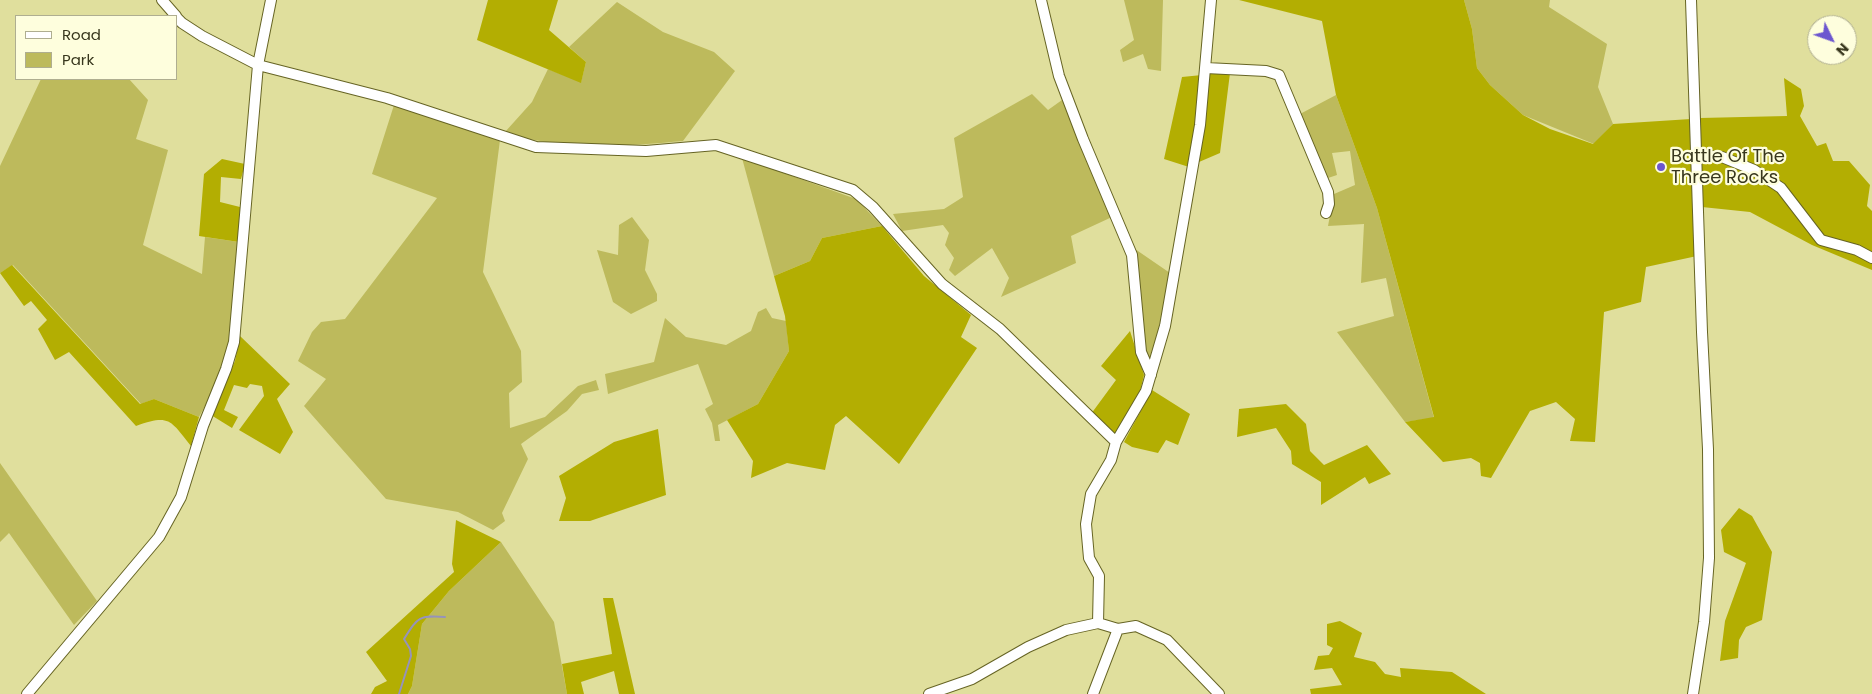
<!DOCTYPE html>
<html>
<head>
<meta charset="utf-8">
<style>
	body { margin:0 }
	#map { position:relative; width:1872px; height:694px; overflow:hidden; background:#e0df9d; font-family:Poppins,sans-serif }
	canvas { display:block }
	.legend { position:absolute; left:15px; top:15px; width:162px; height:65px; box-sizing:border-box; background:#fefedd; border:1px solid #afae90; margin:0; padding:6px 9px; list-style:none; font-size:15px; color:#38371d }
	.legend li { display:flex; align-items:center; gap:10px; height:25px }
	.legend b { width:25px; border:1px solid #afae90 }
	.north { position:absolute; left:1807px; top:15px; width:50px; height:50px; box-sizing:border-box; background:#fefedd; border:1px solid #afae90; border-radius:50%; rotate:132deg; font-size:14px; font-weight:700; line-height:20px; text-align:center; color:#38371d }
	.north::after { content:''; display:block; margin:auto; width:18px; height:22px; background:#6c56cf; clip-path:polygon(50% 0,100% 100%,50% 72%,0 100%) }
</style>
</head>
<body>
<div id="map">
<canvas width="1872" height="694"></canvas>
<ul class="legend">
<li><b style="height:6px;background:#fff"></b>Road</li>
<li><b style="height:14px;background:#bdba5c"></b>Park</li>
</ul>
<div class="north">N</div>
</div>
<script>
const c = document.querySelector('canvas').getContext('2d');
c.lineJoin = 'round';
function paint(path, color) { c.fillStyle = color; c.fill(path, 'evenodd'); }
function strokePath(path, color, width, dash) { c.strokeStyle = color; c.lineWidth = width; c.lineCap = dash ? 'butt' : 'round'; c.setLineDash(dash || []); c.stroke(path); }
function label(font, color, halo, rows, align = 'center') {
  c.font = font + ' Poppins,sans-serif'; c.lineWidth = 4.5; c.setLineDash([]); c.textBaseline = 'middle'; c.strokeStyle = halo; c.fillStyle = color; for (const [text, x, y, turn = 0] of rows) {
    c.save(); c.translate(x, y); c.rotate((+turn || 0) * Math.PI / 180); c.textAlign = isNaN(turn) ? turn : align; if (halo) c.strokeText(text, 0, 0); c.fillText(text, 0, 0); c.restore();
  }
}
paint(new Path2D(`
	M1124 0H1163L1161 71 1148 69 1143 54 1123 62 1120 50 1134 40Z
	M1464 0H1550L1549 7 1607 44 1598 87 1613 124 1594 144 1523 115 1490 85 1477 68 1472 29Z
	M617 2 663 32 714 52 735 71 683 141C629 146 556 151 505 132L532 102 548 69 581 82 586 62 569 47Z
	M41 79H129L148 100 136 139 168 150 143 245 202 274 205 237 239 242C236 279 237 319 227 354 220 376 210 397 199 417L154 399 141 404 13 265 0 273V166Z
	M1032 94 1048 110 1062 100 1112 217 1071 236 1076 263 1001 297 1009 278 992 248 955 276 949 270 954 258 945 245 949 233 943 225 902 231 893 214 944 209 963 197 954 138Z
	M1336 95 1377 208 1434 418 1405 422 1337 332 1394 316 1386 278 1361 283 1364 224 1328 226 1334 194 1355 185 1350 151 1332 153 1337 175 1325 179 1300 114Z
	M394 105 500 140 483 272 521 351 522 382 509 393 510 428 545 417 578 386 596 380 599 390 582 394 567 411 521 444 528 459 502 513 505 521 493 530 458 512 386 499 304 406 326 379 298 361 312 332 321 322 345 319 437 198 372 174Z
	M742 158 856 199 882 226 822 238 810 261 774 276Z
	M632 217 649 240 645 270 657 294V301L631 314 613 302 597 250 618 255 619 225Z
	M1135 249 1170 273 1151 365 1144 349Z
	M766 308 772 318 786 321 789 351 758 404 718 425 720 441H715L712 423 705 409 713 404 698 364 608 394 605 374 654 362 665 318 686 337 726 345 751 331 758 312Z
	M0 463 97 601 74 625 9 533 0 542Z
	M501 542 554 622 567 694H408L412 686 422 624 449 591Z`), '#bdba5c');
paint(new Path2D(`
	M488 0H558L549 30 586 62 581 83 477 40Z
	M1239 0H1464L1472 29 1477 68 1490 85 1523 115 1550 129 1593 144 1613 124 1691 119 1697 256 1646 267 1641 302 1604 312 1595 442 1570 441 1575 419 1556 402 1530 411 1491 478 1481 476 1480 463 1471 458 1443 462 1405 422 1434 417 1377 208 1336 95 1322 21Z
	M1220 70 1230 73 1220 153 1199 162 1209 74Z
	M1202 75 1189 167 1164 159 1182 77Z
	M1784 78 1801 89 1804 106 1800 116 1817 146 1826 143 1833 161H1849L1870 185 1867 206 1872 211V270L1812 245 1750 212 1702 207 1700 118 1787 116Z
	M222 159 245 164 241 179 221 177 220 202 240 207 239 242 199 236 204 174Z
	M882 226 924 276 971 315 961 337 977 348 899 464 846 416 835 425 825 470 787 463 751 478 753 461 727 420 758 404 789 351 785 316 774 276 810 261 822 238Z
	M12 265 140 404 154 399 199 417 191 446C170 420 170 414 136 426L69 352 55 360 38 329 47 320 31 301 24 306 0 273Z
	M1130 331 1144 375 1139 396 1116 435 1091 414 1116 380 1101 366Z
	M240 336 290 384 277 399 293 432 280 454 239 430 264 396 262 386 250 384 247 388 234 385 224 410 238 417 232 428 211 415 235 361Z
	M1152 390 1190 414 1178 445 1166 440 1158 453 1132 447 1124 442Z
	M1286 404 1306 424 1310 451 1324 465 1367 445 1391 474 1369 484 1365 477 1321 505V482L1292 464 1291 451 1276 428 1237 437 1239 409Z
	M658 429 666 495 590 521H559L566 498 559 476 614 442Z
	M1739 508 1752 516 1772 552 1762 620 1746 627 1739 640 1738 658 1720 661 1725 621 1746 563 1724 552 1721 530Z
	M456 520 501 542 449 591 422 624 412 686 408 694H371L375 687 387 681 366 652 454 572 452 564Z
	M603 598H613L635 694H619L614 671 581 682 584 694H567L562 664 612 654Z
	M1340 621 1362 633 1354 657 1375 662 1385 674 1401 677 1400 668 1452 672 1486 694H1311L1310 689 1342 685 1332 668 1314 670 1318 656 1329 655 1333 648 1327 645V624Z`), '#b3ae02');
strokePath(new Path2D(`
	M399 694 411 656 410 649 404 639C418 617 419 615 445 617`), '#9693ba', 2);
const minor = new Path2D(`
	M162 0 176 16
	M1041 0 1059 76 1083 139 1132 255 1141 352 1151 375
	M1691 0 1702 332 1708 449 1709 558 1704 622 1693 694
	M176 17 182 23 202 36 258 65 387 98 536 147 646 151 716 145 853 190 873 207 942 284 1000 329 1116 442
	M1206 68 1266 71 1279 75 1328 192 1329 204 1326 213
	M1697 155 1722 157 1754 170 1781 188 1821 240 1857 250 1872 258
	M1098 623 1099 576 1089 558 1086 524 1091 494 1111 460 1116 442 1146 391 1165 326 1200 125 1211 0
	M27 694 159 537 181 497 203 426 226 369 234 342 258 65 271 0
	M929 694 972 679 1028 647 1066 630 1098 623 1118 629 1136 626 1167 640 1219 694
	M1093 694 1118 629`);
strokePath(minor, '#666424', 12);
strokePath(minor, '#fff', 10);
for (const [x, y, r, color] of [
	[1661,167,5,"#6c56cf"]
]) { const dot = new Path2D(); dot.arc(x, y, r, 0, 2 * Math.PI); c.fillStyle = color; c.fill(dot); strokePath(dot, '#fefedd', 2); }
label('18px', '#38371d', '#fefedd', [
	["Battle Of The",1671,157],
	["Three Rocks",1671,178]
], 'left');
</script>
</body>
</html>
